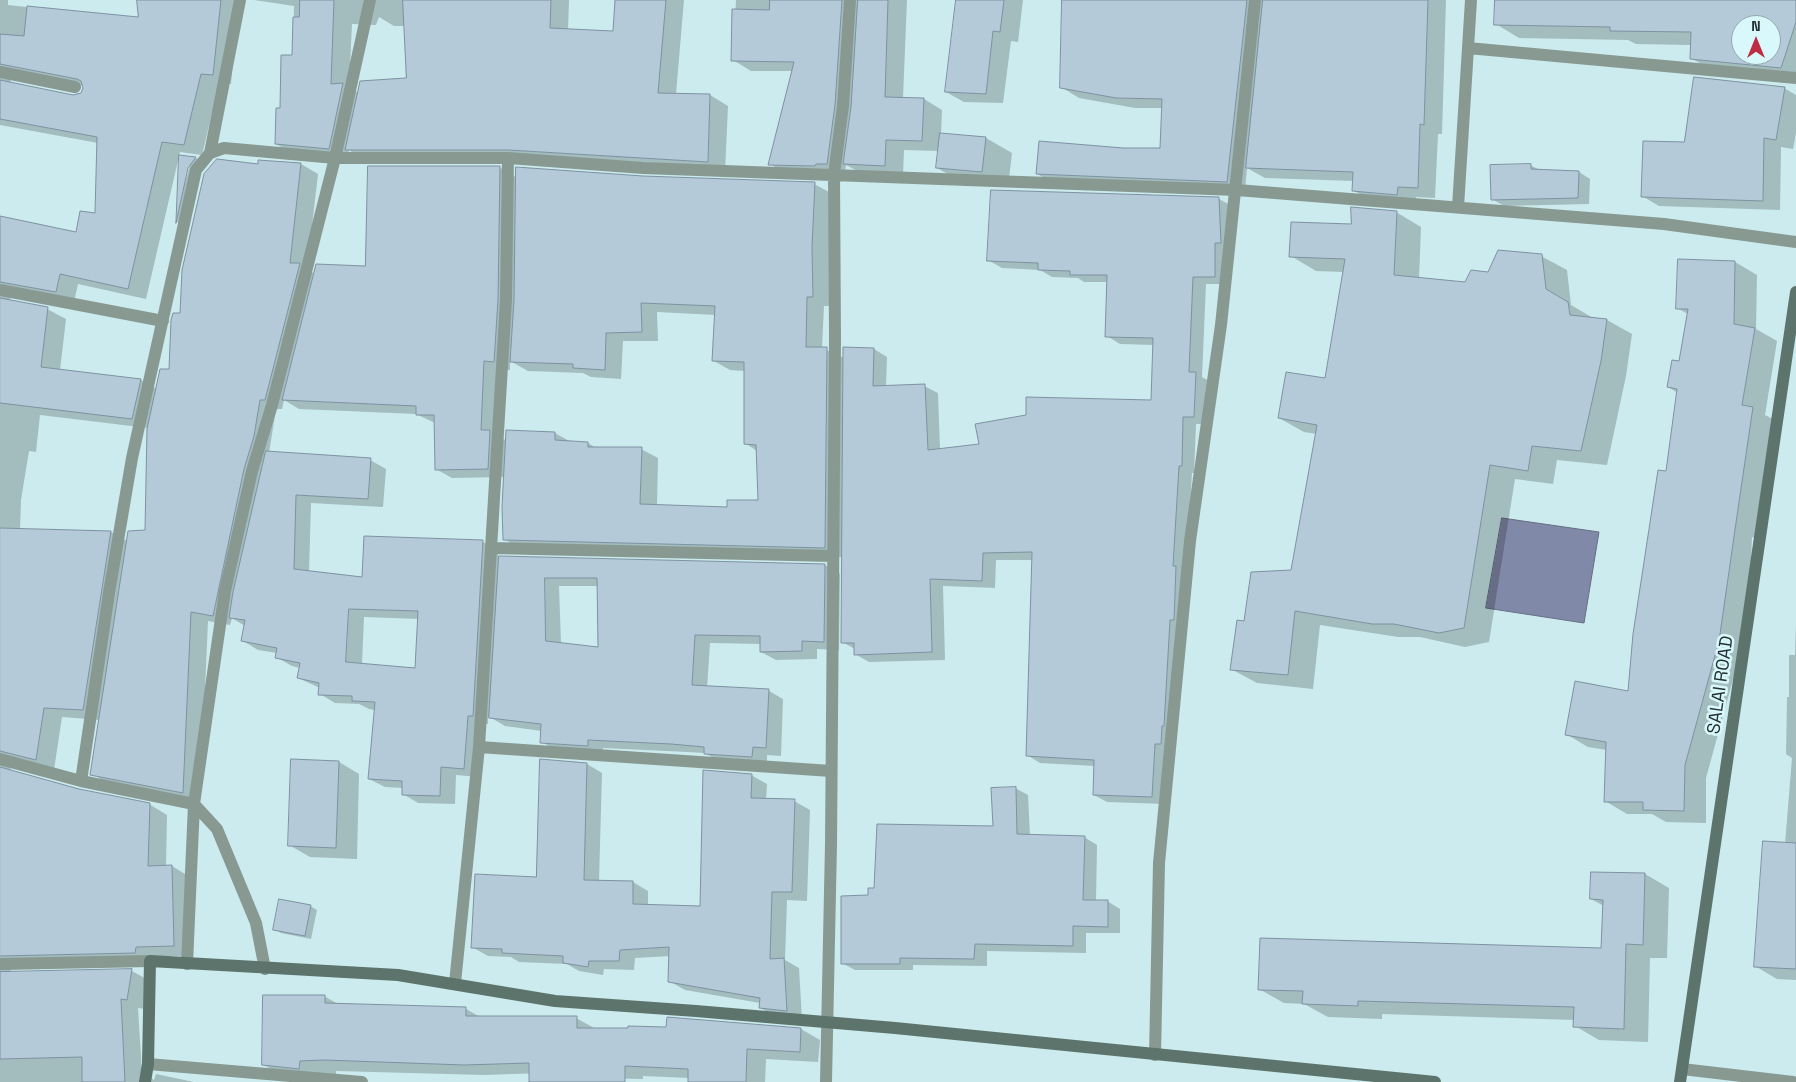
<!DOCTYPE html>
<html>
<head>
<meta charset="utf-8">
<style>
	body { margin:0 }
	#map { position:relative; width:1796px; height:1082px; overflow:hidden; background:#ccebee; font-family:"Space Grotesk",sans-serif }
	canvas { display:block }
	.north { position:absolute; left:1731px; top:15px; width:50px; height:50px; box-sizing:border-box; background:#d9f8fb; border:1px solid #91a8aa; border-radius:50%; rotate:0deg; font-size:14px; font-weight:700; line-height:20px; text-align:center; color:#243031 }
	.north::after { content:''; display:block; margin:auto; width:18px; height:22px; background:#bd2c42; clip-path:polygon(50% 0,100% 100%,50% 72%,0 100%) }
</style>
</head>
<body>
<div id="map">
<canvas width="1796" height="1082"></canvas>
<div class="north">N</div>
</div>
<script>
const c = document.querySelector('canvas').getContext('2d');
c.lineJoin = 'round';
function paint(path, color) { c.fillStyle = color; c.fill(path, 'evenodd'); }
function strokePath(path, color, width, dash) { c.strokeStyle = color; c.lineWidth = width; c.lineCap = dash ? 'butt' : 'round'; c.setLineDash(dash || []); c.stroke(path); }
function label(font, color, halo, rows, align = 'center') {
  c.font = font + ' "Space Grotesk",sans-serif'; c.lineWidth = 5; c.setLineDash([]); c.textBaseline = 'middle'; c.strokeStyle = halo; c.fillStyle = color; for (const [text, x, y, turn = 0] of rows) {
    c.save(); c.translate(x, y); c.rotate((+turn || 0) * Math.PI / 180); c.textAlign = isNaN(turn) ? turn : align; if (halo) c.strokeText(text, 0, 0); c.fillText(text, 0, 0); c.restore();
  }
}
const water = new Path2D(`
	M1502 518 1599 532 1584 623 1486 608Z`);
paint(water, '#8189a8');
strokePath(water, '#656e84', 1);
paint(new Path2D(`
	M0 0H8V5L139 19 138 0H237V22L231 84 219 83 202 155 180 152 146 299 78 284 74 302 12 294 10 300 47 309 66 319 60 370 141 380 157 389 170 371 181 314 259 165 301 164 318 174 307 269 315 274 366 268 499 167 517 178 643 177 814 184 831 193 830 306H824L822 348 844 358 874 349 887 357 886 387 924 386 938 393 940 449 981 445 1152 402 1154 345 1120 344 1107 336 1108 282H1084L1078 278 1052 277 1040 270 1002 268 988 260 1219 199 1232 206 1228 284H1206L1202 377 1209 381 1207 424H1196L1194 473H1192L1186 573 1165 804 1107 802 1094 795 1095 766 1040 763 1027 755 1033 560H996L995 588 943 586 945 660 869 662 855 654V649L842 642 843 557 521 549 504 539 505 477 452 478 436 469 435 423 416 414 299 409 284 400 282 409H276L269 453 370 460 386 469 383 507 311 503 309 572 364 579 365 537 483 542 498 551V558L825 565 840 574 839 650 817 649V659L776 660 761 652V644L710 643 707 688 769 691 783 699 781 756 767 755V765L720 762 705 753 687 752 603 748V754L557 751 542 742V731L505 726 488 716V724H483L479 777 456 775 455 804 418 803 403 794V788L385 787 369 779 375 710 369 709 359 704 335 703 320 694V688L298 678 300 668 292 666 276 657 277 653 258 650 243 641 245 626 232 618 230 625 208 621 200 802 109 784 92 774 100 720 62 717 54 770 12 764 10 772 79 790 149 804 167 815 166 867 172 866 190 877 192 956H154L11 970 10 973 132 971 150 981 145 1009 138 1008 142 1073 154 1080 156 1074 194 1082H0V217L77 233 96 215 98 143 0 125ZM21 74 84 86 82 94 73 96 10 84 12 76ZM657 312 716 315 714 361 730 370 745 371V443L757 451 759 502 728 508 657 506 658 458 641 449 596 448 588 443 571 442 555 433 507 432V441L497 435 500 370H510V361L528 371 583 373 591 377 621 379 623 341H658ZM40 415 148 428 147 532 127 541 111 532 20 530 21 500 29 451 36 452ZM559 586H598L600 649 561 644ZM364 617 419 619 417 669 362 664Z
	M254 0H569L568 30 614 32 616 0H684L676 94 710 95 728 106 725 172 527 160H364L349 150 347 159 294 154 276 144 281 109 293 56 294 6ZM379 17 394 26H405L407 79 359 93 349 88 352 24 376 25Z
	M736 0H907L903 98 924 99 942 110 941 134 986 138 1012 153 1008 187 964 183 937 168 939 151 904 150 903 175 863 174 846 165 845 174H788L770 164 793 71H751L733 60Z
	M957 0H1023L1018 42 1011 41 1003 103 964 102 946 92Z
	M1063 0H1446L1442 134H1438L1435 198 1416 197 1415 204 1371 201 1353 190 1354 181 1265 178 1247 168 1245 191 1056 184 1037 174 1123 149H1161L1163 108H1135L1079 98 1061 87Z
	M1496 0H1796V81L1715 72 1691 58V45L1636 44 1628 40 1519 38 1496 24ZM1741 25H1771V55H1741Z
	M1784 88 1796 95V133L1793 149 1781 147 1780 210 1659 206 1642 196 1685 143Z
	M181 156 196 158 202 161 183 225 177 222ZM188 162H191L185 183V177Z
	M1530 165 1540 170 1579 172 1590 179 1589 204 1504 206 1492 199Z
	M1396 212 1421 227 1419 279 1466 283 1541 256 1567 270 1571 305 1593 318 1607 320 1632 334 1626 376 1607 465 1557 460 1553 484 1515 479 1489 642 1465 647 1420 637H1398L1320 625 1313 689 1257 683 1231 669 1245 622 1292 571 1317 434 1304 432 1279 418 1326 380 1344 272 1316 271 1291 256 1352 226Z
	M1735 262 1757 275 1756 329 1777 341 1765 415 1775 420 1756 538 1752 537 1750 586 1740 654 1706 778V823L1666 822 1652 814H1627L1605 801 1607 750 1588 747 1566 734 1629 692 1667 472 1678 393 1668 387 1680 363 1688 314 1677 308Z
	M1796 623V980L1777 979 1755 966 1785 844 1792 758 1786 754 1787 697H1789V655H1795Z
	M541 761 587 764 602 773 599 881 633 882 648 891V906L702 907 751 775 767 784 766 800 794 801 810 810 807 901 787 900 785 960 799 968 802 1019 775 1016 760 1008V1003L685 990 669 981 670 956 635 958 634 970 604 969 603 975 579 971 567 964 519 962 511 957 488 956 472 947 538 878Z
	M339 762 359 774 357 859 310 857 289 845Z
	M1015 788 1028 795 1030 836 1084 837 1097 845 1096 901H1107L1120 909V933H1086V953L987 951V966L913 965V970H855L842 963 870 896 875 889 994 827Z
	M1592 873 1645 874 1669 888 1667 958H1650L1648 1042 1599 1040 1575 1026V1020L1382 1014V1019L1328 1017 1304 1004 1284 1003 1259 989 1603 950 1604 906 1591 899Z
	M310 906 317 910 311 939 281 933 275 929Z
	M324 996 338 1004 466 1009 482 1018H576L596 1029H801L820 1040 818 1062 766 1059 765 1082H689V1078L643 1076V1079L549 1077 543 1073 484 1075 336 1071V1080L283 1076 264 1065Z`), '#0003');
const building = new Path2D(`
	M137 0H221L213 75 201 74 184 145 162 142 128 289 60 274 56 292 0 282V216L76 232 80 211 95 213 97 137 0 119V80L73 95 81 93 83 88 81 81 77 79 0 64V34L24 36 27 6 138 17Z
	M300 0H334L331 84 343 83 329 149 275 144 276 108H280L281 55H292L293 17H299Z
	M403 0H551L550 28 613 31 615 0H666L658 93 710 94 708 162 508 150H345L360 81 406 78Z
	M770 0H842L835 105 827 164H816L815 166 768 165 794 62 731 61 732 9 769 10Z
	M858 0H888L885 97 924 98 922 141 886 140 885 166 843 164 851 107Z
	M956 0H1004L1000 32 993 31 986 94 945 92Z
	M1062 0H1247L1227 182 1036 174 1039 141 1123 148H1160L1162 99 1116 98 1060 88Z
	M1263 0H1428L1424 125 1420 124 1418 188 1398 187 1397 195 1352 191 1353 172 1246 168Z
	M1495 0H1796V22L1781 68 1690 59 1691 32 1610 31V27L1494 25ZM1741 25H1771V55H1741Z
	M1694 77 1785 87 1776 140 1764 138 1763 201 1641 197 1643 141 1684 142Z
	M940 133 986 137 982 172 936 168Z
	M179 155 196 157 188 168 176 223Z
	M217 159 258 164V160L301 163 290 263H300L265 400H260L254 436 244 469 213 616 191 612 183 793 90 775 128 531 145 530 147 429 160 369H169L171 320 173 313H180L182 270 204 174Z
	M1531 164V169L1579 171 1578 198 1491 200 1490 165Z
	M368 166H500L498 300 494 362 484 361 481 430H490L488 469 435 470 434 415H416V406L282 400 316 264 365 266Z
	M516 167 643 176 815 182 812 247 813 297H807L806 347H827L825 548 503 540 502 507 506 430 555 432V440L588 442V447H642L640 504 727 507V500H758L756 445 744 444V362L712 361 715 306 641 303 642 332 606 333 605 370 573 368V364L510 362 514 300Z
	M991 190 1219 197 1221 243H1215V277H1193L1189 372H1196L1194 417H1183L1182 466H1179L1173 566H1176L1174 620H1170L1164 726H1162L1161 744H1155L1152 797 1093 795 1094 760 1026 756 1032 552 983 553 982 581 930 579 932 652 854 655V643H841L843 347 874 348 873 386 925 384 928 450 979 444 975 424 1026 415V397L1151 400 1153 338 1105 337 1107 275H1070V271L1038 270V263L987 261Z
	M1351 207 1397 211 1394 275 1465 282 1471 270 1488 272 1498 250 1542 254 1546 289 1568 302 1570 315 1607 319 1601 361 1581 451 1532 446 1528 471 1490 465 1464 628 1439 633 1394 624H1372L1295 611 1288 675 1230 670 1237 620 1244 621 1251 572 1291 570 1317 425 1278 418 1286 372 1325 378 1345 259 1289 257 1291 222 1351 224Z
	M1678 259 1735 261 1734 324 1755 328 1742 405 1753 407 1739 502 1719 641 1685 765 1684 811 1643 810V802H1604L1606 742 1565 735 1575 681 1628 691 1633 634 1658 470 1666 471 1677 389 1667 387 1672 360 1679 361 1688 309H1676Z
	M0 298 48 307 41 367 141 379 132 419 0 403Z
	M266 451 371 458 368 499 296 495 294 569 362 577 364 536 483 540 473 716H468L464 769 441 767 440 796 402 795V781L368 779 375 702 352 701V696L318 695 319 683 297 678 300 663 275 658 277 648 241 641 245 620 229 618 233 592ZM349 609 418 611 415 668 346 662Z
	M0 528 111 531 83 710 44 708 36 760 0 751Z
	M499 556 825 564 824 642 802 641V651L760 652V636L695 635 692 685 769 689 766 748 753 747 752 757 704 754V747L671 744 588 740V746L540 743 541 724 489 718ZM545 578H597L598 647 546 641Z
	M291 759 339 761 336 848 288 846Z
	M540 759 587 763 584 880 633 881V904L700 906 703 770 752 774 751 798 795 799 792 892H772L770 959 784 958 787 1011 759 1008 760 998 668 982 669 947 620 950 619 961H589L588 967 563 963V956L502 953V949L471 948 475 874 536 877Z
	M0 767 79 789 150 803 148 866 172 865 174 946 136 947 135 953 0 956Z
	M1016 787 1017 834 1085 836 1083 900H1108V927L1073 926V946L975 944 974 959 900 958V964H841V896L868 895V888H874L877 824 993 826 991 788Z
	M1763 841 1796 843V969L1754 967Z
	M1591 872 1645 873 1643 945 1626 944 1624 1029 1573 1027 1574 1007 1358 1001V1006L1302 1004 1303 991 1258 990 1260 938 1601 948 1603 900 1590 899Z
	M279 899 311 905 305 936 273 930Z
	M132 969 127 1000 121 999 125 1082H82V1057L0 1059V972Z
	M263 995H325V1003L466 1007V1016H577V1028H628V1026L666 1027 667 1017 801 1028 800 1052 747 1049 746 1082H688V1069L625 1066V1082H529V1063L464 1065 324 1060 300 1061 299 1069 262 1065Z`);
paint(building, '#b4cad9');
strokePath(building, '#7d92a0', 1);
strokePath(new Path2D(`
	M1468 48 1796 78
	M0 72 75 87
	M210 153 240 0
	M1458 207 1471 0
	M0 290 163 321
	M492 548 833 556
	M479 747 831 771
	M0 759 81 781 194 804 225 591 252 471 272 405 335 158 370 0
	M81 781 109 593 132 458 196 170 210 153 224 148 335 158H508L643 168 1237 190 1664 224 1796 242
	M194 804 217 829 256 923 265 969
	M0 964 150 961
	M187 964 194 804
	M455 983 479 747 506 300 508 158
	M1155 1055 1159 863 1190 541 1221 325 1255 0
	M148 1064 362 1082
	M1682 1069 1793 1082
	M826 1082 831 844 835 339 834 174 843 106 850 0`), '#889992', 12);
strokePath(new Path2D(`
	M145 1082 148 1064 150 961 398 975 555 1001 696 1011 895 1028 1435 1082
	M1680 1082 1796 292`), '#5c746b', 12);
label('18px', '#243031', '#d9f8fb', [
	["SALAI ROAD",1721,685,-82]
]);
</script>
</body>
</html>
